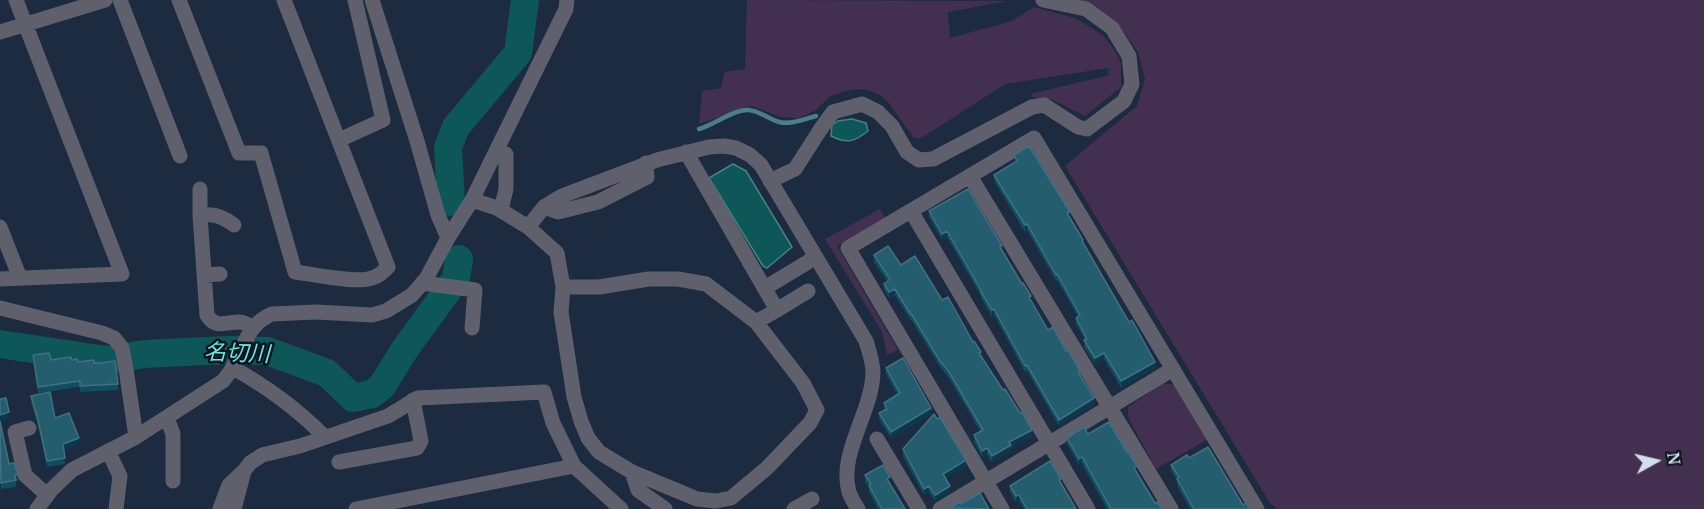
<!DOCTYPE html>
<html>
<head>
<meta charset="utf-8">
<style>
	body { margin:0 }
	#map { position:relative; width:1704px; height:509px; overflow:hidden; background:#1c2b3f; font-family:"Noto Serif",serif }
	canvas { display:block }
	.north { position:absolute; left:1626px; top:431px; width:60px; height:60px; -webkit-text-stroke:4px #0d141c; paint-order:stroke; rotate:82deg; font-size:16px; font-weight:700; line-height:24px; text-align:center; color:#d4dfeb }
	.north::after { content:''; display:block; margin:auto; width:21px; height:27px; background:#d4dfeb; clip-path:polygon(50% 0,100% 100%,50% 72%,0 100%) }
</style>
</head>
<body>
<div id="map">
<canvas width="1704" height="509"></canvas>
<div class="north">N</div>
</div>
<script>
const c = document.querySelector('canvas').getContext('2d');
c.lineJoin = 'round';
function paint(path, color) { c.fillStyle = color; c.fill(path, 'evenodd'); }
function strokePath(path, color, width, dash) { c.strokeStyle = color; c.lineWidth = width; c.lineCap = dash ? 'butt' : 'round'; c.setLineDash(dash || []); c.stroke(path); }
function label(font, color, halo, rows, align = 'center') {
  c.font = font + ' "Noto Serif","Noto Sans JP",serif'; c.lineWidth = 5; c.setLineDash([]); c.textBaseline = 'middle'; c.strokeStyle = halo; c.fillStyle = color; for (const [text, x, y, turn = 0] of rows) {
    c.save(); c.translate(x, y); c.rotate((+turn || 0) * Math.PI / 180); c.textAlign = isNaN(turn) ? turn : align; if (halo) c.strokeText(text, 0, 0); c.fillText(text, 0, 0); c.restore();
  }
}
paint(new Path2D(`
	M747 0 1007 1 948 12 950 38 1012 21 1034 7 1075 18 1103 35 1115 51 1121 63V87L1085 116 1053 100 1032 97 1031 94 1109 75 1108 68 1005 84 920 139 913 137 889 103 880 95 865 89 848 90 829 97 816 110 799 118 781 117 752 106 699 124 702 91 721 88 724 72 745 69Z
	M1081 0H1704V509H1277L1270 503 1065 166 1137 106 1145 79 1138 52 1119 25 1095 6Z
	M880 209 885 218 837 246 898 350 887 355 882 332 825 239Z
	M1162 384H1176L1210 438 1156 469 1128 417V407Z`), '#433050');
const water = new Path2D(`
	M852 119 866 123 868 131C854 142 847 144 831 136L832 125 838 121Z
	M733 164 746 171 792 247 767 268 763 266 709 178Z`);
paint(water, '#0e5759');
strokePath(water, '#498085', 1.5);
strokePath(new Path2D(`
	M699 129C714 125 732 110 748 110 759 110 768 119 779 122 790 125 805 119 816 116`), '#498085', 4.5);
strokePath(new Path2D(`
	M451 202 448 147 456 127 518 53 525 0
	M0 344 106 360 144 354 228 350 267 351 327 373 353 398 372 394 382 386 405 349 456 279 459 259`), '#0e5759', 28);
strokePath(new Path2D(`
	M120 0 180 156
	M179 0 239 153H261L295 272C313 274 357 284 372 278 379 276 383 272 388 267L284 0
	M372 0 417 141 438 215 448 238
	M0 32 105 0
	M339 140 383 120 355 0
	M686 152 777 310 756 322
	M970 176 1171 509
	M770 181 795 169 820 130 833 112 862 104 878 112 892 126 907 152 919 160 933 159 1032 107 1044 105 1078 127 1087 129 1124 101 1132 84 1129 56 1112 28 1086 9 1043 0
	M472 200 497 208 528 227
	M544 207 558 212 598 202 647 177 646 163
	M501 210 506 189V154
	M911 211 1088 509
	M200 216V189
	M234 225C224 217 213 212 200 216L207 315C215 329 226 322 239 322 244 322 249 325 253 328
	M0 227 20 278
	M204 275 220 274
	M0 279 122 274 16 0
	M422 283 475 290 472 328
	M563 287H599L649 279H678L706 284 756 322 803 383 817 410 810 423 767 468 731 498 716 501 697 499 632 472 599 452 588 438 581 421 574 397 561 312 563 287 557 253 528 227 544 207 562 196 657 160 709 147 724 146 736 148 750 155 761 165 866 341C869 351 873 362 873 373 872 412 838 454 849 492 851 498 855 504 858 509
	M765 288 816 257
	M0 308 102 333 114 338 122 348 126 369 136 437
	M777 310 808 291
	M233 368C266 386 298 410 325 437
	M167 418 173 434V481
	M29 428 15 432 25 475 47 495
	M877 439 919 509
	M108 451 120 476 116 509
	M339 462 417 448 421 441 413 400
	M632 472 638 490 665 509
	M37 509 52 489 72 470 136 437 223 381C227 376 231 371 234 365 244 345 249 323 272 314L316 312 372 315 386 311 412 295 426 279 448 238 472 200 566 9 567 0
	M220 509 229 485 244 471
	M234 509 244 471 250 463 262 455 300 446 388 416 418 398 544 392 553 423 574 466 621 509
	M356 509 574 466
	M794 509 812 499
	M940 509 1173 369
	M1002 509 848 248 1034 138 1257 509`), '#5f606c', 15);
paint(new Path2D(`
	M1014 155 1070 217 1083 244 1155 368 1121 388 1104 359 1095 364 1084 347 1085 340 1076 324V318L1078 317 1057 280 1056 281 1027 230 1025 232 994 181V175L1015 163Z
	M929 211 1002 250 1048 330 1080 375 1094 405 1059 426 1027 371 1025 372 994 315 992 317 981 298V296L947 237 942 240 929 217Z
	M874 255 901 265 942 300 981 356 1032 437 1011 448V451L992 462 987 454 982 457 974 442V435L980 431 949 378 940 367 912 321H911L895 295 889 298 884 290V284L888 282 874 262Z
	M33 355 51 360H72L78 362 94 363 118 384V390L80 392V387L38 393 33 361Z
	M886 368 931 414 891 438 879 419V413L884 410V403L897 394 886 374Z
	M31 396 55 418 79 443 63 450 65 464 47 467 38 426 31 402Z
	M0 421 9 464 18 481H16V487L1 489Z
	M1088 434 1137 472 1155 503 1162 509H1107L1082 464 1079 465 1067 444V438Z
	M903 449 966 467 945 478 950 492 935 501 929 492 924 495 903 456Z
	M1189 458 1243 505 1250 509H1190L1177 485V480L1171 471V465Z
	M865 475 890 484 905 509H878L869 492V487L865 482Z
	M1061 484 1076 509H1024L1019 501 1016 502 1010 492V486Z`), '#0f4d60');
paint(new Path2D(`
	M1027 224V230L1025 232V225Z
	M947 231V237L942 240V234Z
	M895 289V295L889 298V292Z
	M994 309V315L992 317V310Z
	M1104 353V359L1095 364V358Z
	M1155 362V368L1121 388V381Z
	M1094 398V405L1059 426V420Z
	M931 408V414L891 438V432Z
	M9 412V419L0 421V415Z
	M1032 430V437L1011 448V451L992 462V456L1009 442Z
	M79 438V443L63 450V444Z
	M987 448V454L982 457V451Z
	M1082 457V464L1079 465V459Z
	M966 460V467L943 480V474Z
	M929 486V492L924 495V489Z
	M950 486V492L935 501V495Z
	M1019 495V501L1016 502V496Z`), '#0b394c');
const building = new Path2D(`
	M1029 146 1070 212 1067 213 1083 240 1082 241 1129 322 1132 320 1155 362 1121 381 1104 353 1095 358 1084 340 1087 339 1076 318 1080 315 1057 274 1056 275 1027 224 1025 225 994 175 1017 161 1014 155Z
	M968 189 1002 246 1000 247 1022 284 1023 283 1031 296 1029 297 1048 330 1053 327 1066 351 1068 350 1080 371 1078 372 1094 398 1059 420 1027 365 1025 366 994 309 992 310 981 292H982L947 231 942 234 929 211Z
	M888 246 901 265 915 256 942 300 948 297 973 342 974 341 981 352 979 353 1003 390 1005 389 1020 413 1022 412 1032 430 1009 442 1011 445 992 456 987 448 982 451 974 435 983 430 949 372 940 361 912 315H911L895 289 889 292 884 284 890 279 874 255Z
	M49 353 51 360 71 357 72 360 77 359 78 362 94 360V363H99L115 361 118 384 80 386V381L38 387 33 355Z
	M903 358 931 408 891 432 879 413 887 409 884 403 900 393 886 368Z
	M50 392 55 418 69 413 79 438 63 444 65 458 47 461 38 420 31 396Z
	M6 398 9 412 0 415V399Z
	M934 414 937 419 940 417 966 460 943 474 950 486 935 495 929 486 924 489 903 449Z
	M0 421 9 464 14 463 18 475H15L16 480 1 483Z
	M1109 422 1127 452 1128 451 1137 466 1134 468 1155 503 1157 502 1162 509H1111L1082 457 1079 459 1067 438 1084 427 1088 434Z
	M1208 447 1243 505 1246 503 1250 509H1194L1177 479 1179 477 1171 465 1187 455 1189 458Z
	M1050 461 1061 479 1059 480 1076 509H1027L1019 495 1016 496 1010 486Z
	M883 465 890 477 887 479 905 509H882L869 486 871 484 865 475Z
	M980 493 989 509 950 508 960 502 961 504Z`);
paint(building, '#245d6e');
strokePath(building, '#407182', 1.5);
label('italic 22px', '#66e7e9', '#0d141c', [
	["名切川",237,354,2]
]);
</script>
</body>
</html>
